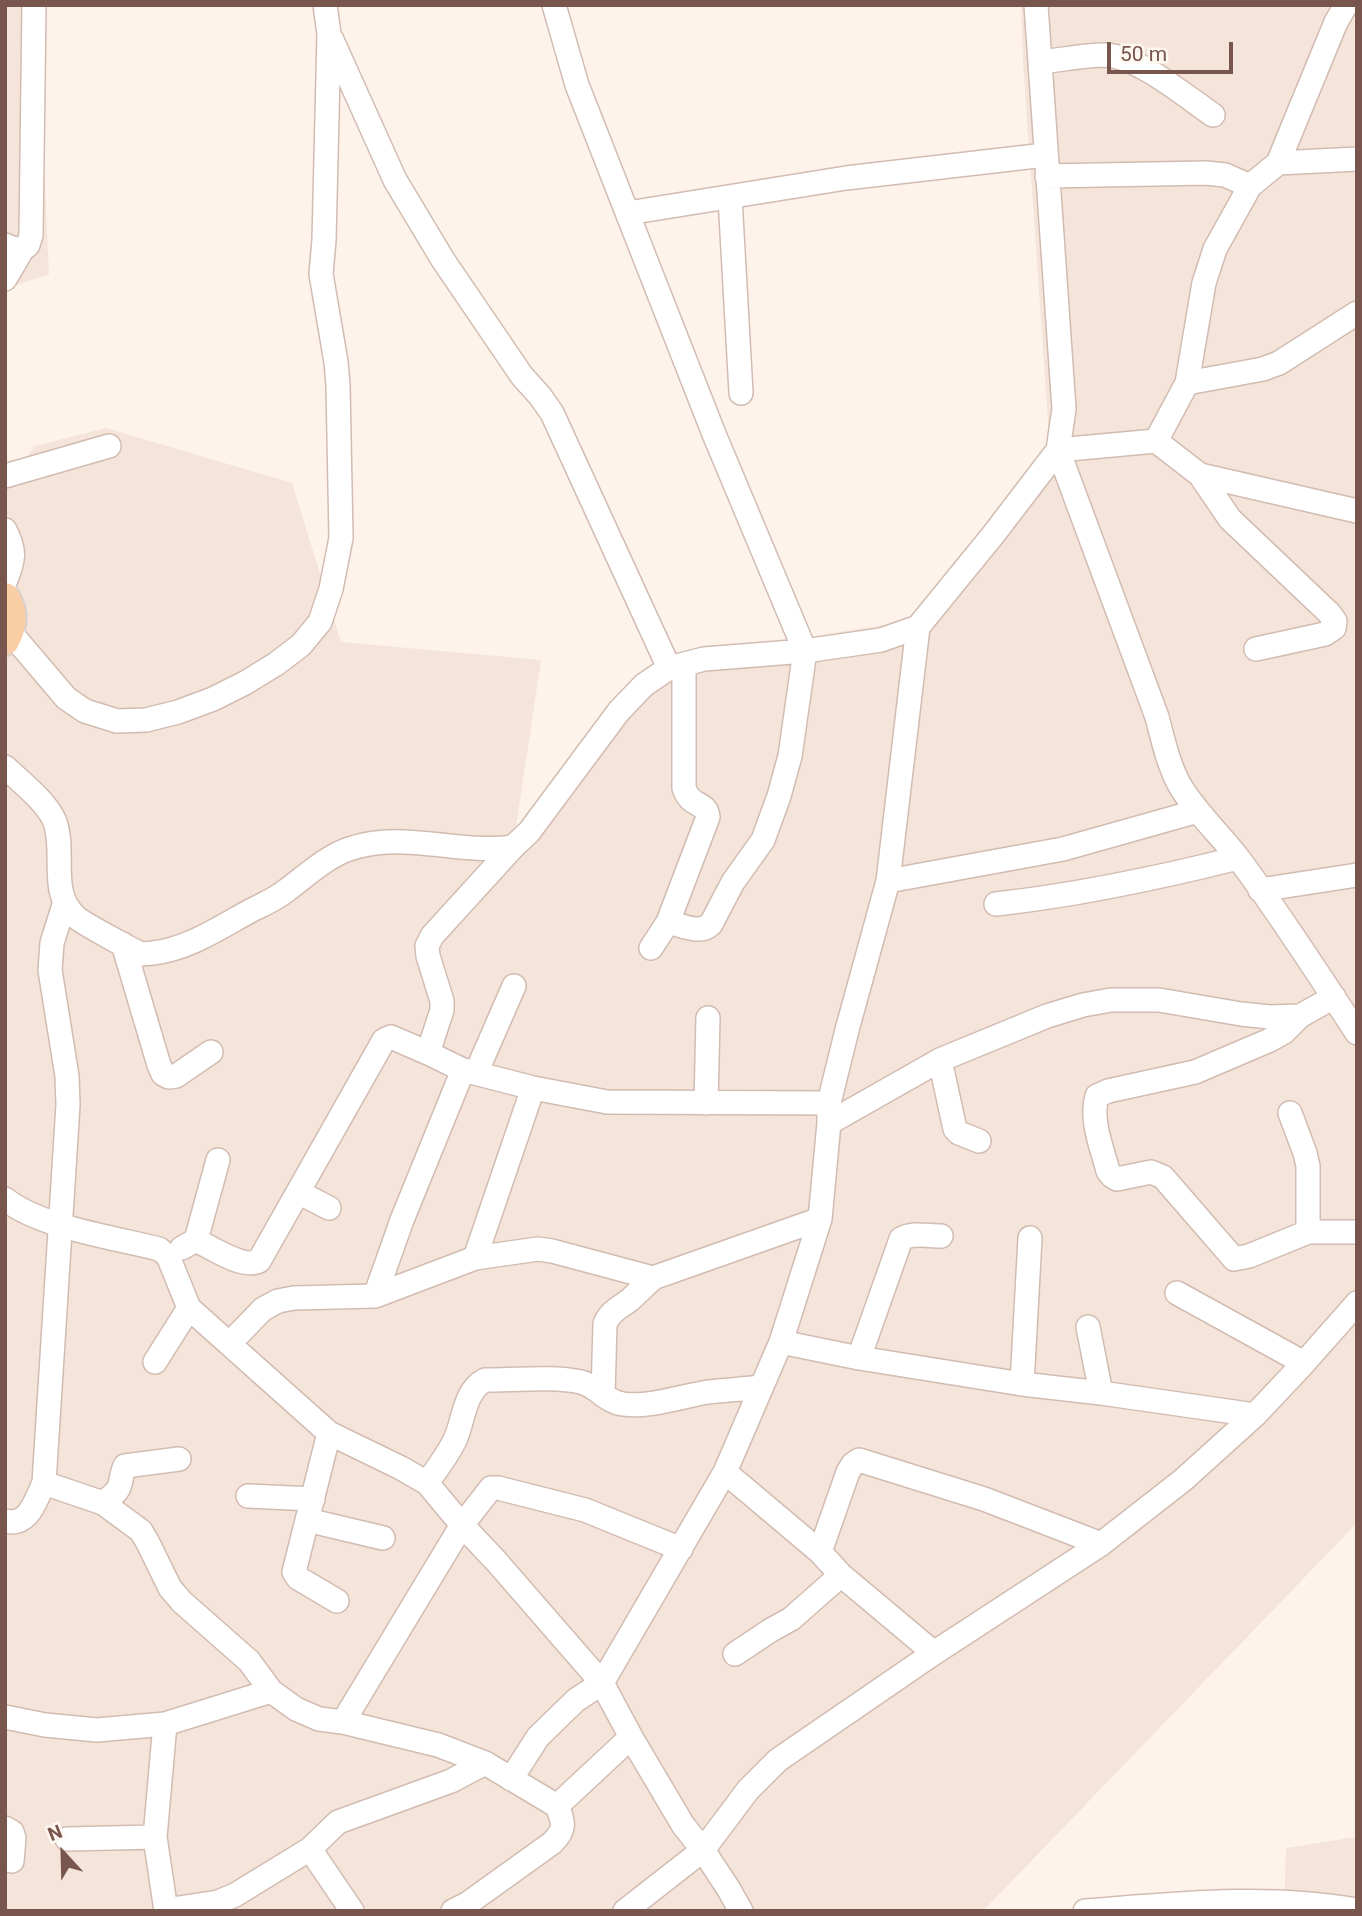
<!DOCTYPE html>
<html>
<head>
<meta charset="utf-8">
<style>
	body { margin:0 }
	#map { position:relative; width:1362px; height:1916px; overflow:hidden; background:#fdf3ea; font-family:Roboto,sans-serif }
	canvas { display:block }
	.frame { position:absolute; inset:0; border:7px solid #78564d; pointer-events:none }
	.north { position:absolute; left:28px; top:1818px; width:70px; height:70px; -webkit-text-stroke:5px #fff7f1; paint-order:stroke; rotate:338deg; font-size:19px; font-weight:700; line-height:28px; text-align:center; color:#78564d }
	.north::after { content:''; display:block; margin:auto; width:24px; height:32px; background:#78564d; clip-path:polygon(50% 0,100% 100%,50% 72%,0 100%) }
	.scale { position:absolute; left:1107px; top:42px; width:126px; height:32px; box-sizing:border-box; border:4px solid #78564d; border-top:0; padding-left:9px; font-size:21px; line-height:24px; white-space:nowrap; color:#78564d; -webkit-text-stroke:5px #fff7f1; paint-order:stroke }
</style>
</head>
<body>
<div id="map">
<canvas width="1362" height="1916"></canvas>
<div class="frame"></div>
<div class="north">N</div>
<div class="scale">50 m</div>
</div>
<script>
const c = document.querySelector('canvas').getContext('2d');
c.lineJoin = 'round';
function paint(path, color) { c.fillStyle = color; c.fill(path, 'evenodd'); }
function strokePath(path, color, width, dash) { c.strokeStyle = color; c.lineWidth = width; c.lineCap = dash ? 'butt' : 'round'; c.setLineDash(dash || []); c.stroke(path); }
paint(new Path2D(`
	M5 5H37L49 274 5 289Z
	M1021 5H1357V1523L983 1911H5V488L35 446 106 428 292 483 341 642 541 660 514 840 664 660 920 619 1050 449 1023 62Z
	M1357 1837V1911H1284L1286 1848Z`), '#f4e4d9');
const minor = new Path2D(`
	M554 5 577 85 714 434 805 651 790 756 779 796 763 840 733 882 711 924C700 935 681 925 668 922
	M1036 5 1064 409 1058 450 1157 717C1163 740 1168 763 1179 784 1195 812 1220 834 1239 859 1281 916 1319 975 1357 1033
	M332 40 395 180 443 260 522 376 540 396 552 413 669 668
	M1040 62C1061 60 1084 55 1105 55 1138 56 1185 96 1213 115
	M1278 163 1336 22 1346 5
	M1047 176 1206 173 1225 175 1250 186
	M730 197 741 393
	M628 213 846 178 1045 155
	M5 245 12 248 22 250 28 245 31 235 34 5
	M5 279 22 250
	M1187 383 1263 369 1279 363 1357 313
	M1156 441 1200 475 1357 511
	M1200 475 1230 519 1329 613 1335 621 1334 628 1325 634 1256 649
	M5 476 109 446
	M5 530C16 551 14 560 5 582
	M10 632 66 698 85 711 117 721 146 720 178 712 213 699 245 683 276 664 301 645 320 622 331 589 341 538 338 385 336 362 321 274 324 240 329 34 325 5
	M5 767C21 782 47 802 55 822 66 854 48 894 77 918 83 923 135 952 142 954 143 954 151 953 153 953 188 949 219 928 250 911 262 905 276 899 287 890 306 876 326 857 349 849 403 830 458 855 513 847
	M888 881 1063 849 1198 811
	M1260 890 1357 875
	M996 904C1078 895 1158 878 1238 858
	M64 905 52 943 50 970 67 1076 68 1105 44 1483 103 1503 141 1531 148 1543 170 1588 182 1602 249 1661 271 1691 296 1709 319 1719 343 1722 438 1745 485 1763 557 1806
	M123 944 159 1065 163 1074 169 1077 176 1076 211 1052
	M651 948 668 922 708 817C706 800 691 809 684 788V664
	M1334 997 1300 1016 1284 1032 1270 1040 1195 1072 1108 1091 1097 1096C1090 1120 1102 1148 1108 1171L1112 1176 1117 1179 1151 1172 1163 1177 1234 1259 1249 1256 1308 1232H1357
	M940 1060 955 1129 959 1133 979 1141
	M476 1073 514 986
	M706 1103 708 1018
	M829 1103 607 1102 533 1088 463 1070 428 1053 442 1010V1001L428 956 427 946 432 936 513 847 529 832 619 711 644 685 669 668 704 659 805 651 881 640 918 627 993 535 1058 450 1156 441 1187 383 1204 283 1215 249 1250 186 1278 163 1357 159
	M1290 1113 1305 1153 1308 1166V1232
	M829 1123 940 1060 1047 1016 1083 1005 1111 1000H1159L1241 1014 1270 1017 1300 1016
	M298 1192 329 1208
	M5 1199C39 1227 116 1238 159 1249L168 1256 189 1308 329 1433 401 1468 427 1483 462 1525 496 1561 602 1683 631 1737 683 1825 703 1850 728 1888 741 1911
	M196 1240C212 1248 243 1269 259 1261L384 1040 391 1037 428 1053
	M182 1248 196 1240 218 1160
	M475 1258 533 1088
	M1177 1293 1304 1363
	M375 1296 402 1220 463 1070
	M1088 1327 1101 1393
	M781 1342 859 1358 1022 1384 1101 1393 1255 1415
	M230 1343 263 1309 278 1301 294 1298 375 1296 475 1258 538 1249 552 1251 653 1278 820 1219
	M859 1358 901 1239C912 1232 928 1236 941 1236
	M155 1362 189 1308
	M1022 1384 1030 1238
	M603 1395 605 1324C610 1311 621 1307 631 1299 638 1292 646 1285 653 1278
	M329 1433 294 1572 298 1578 337 1601
	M725 1472 820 1552 841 1575 934 1653
	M427 1483C437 1469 447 1456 455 1440 464 1420 464 1391 485 1380 513 1380 555 1376 581 1382 597 1386 606 1402 623 1404 648 1408 683 1396 708 1392 726 1390 744 1389 761 1387
	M248 1496 313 1499
	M103 1503C110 1497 118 1493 120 1484 122 1477 122 1472 125 1466L179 1459
	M307 1520 383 1538
	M5 1521C29 1527 35 1501 44 1483
	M820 1552 848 1472 853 1464 859 1460 984 1499 1101 1544
	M735 1654 771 1630 791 1619 841 1575
	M5 1717 45 1725 97 1730 165 1724 271 1691
	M343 1722 462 1525 491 1488H498L585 1510 681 1549
	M165 1724 155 1837 166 1911
	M511 1779 538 1737 576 1700 602 1683 725 1472 781 1342 820 1219 829 1123V1103L847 1030 888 881 918 627
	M5 1828 12 1832 14 1838 12 1861
	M67 1839 155 1837
	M310 1849 352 1911
	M166 1910 218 1902 235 1895 310 1849 338 1822 451 1781 485 1763
	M453 1911 467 1904 552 1843C566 1829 564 1823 557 1806L631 1737
	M625 1911 703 1850 748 1790 778 1760 934 1653 1101 1544 1183 1480 1255 1415 1304 1363 1357 1303
	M1085 1911C1175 1904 1267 1894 1357 1910`);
const major = new Path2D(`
	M5 597C14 612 14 625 5 641`);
strokePath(minor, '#d2bcb2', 26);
strokePath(major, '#d9d0cd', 32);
strokePath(minor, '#fff', 23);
strokePath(major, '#facea4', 28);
</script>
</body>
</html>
